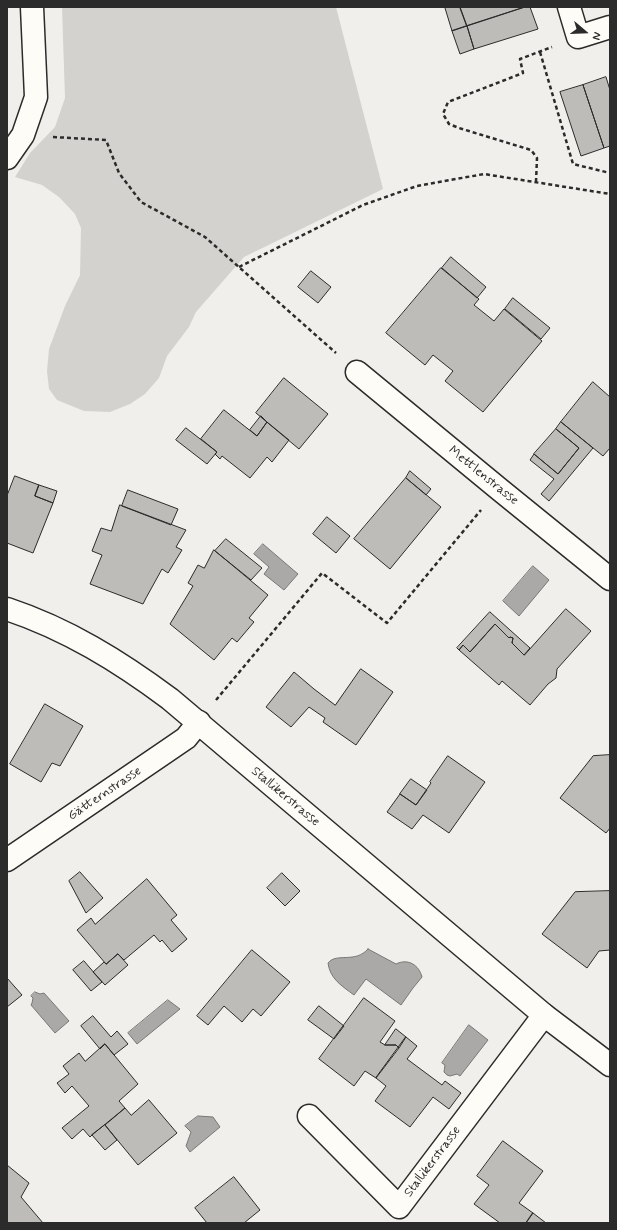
<!DOCTYPE html>
<html>
<head>
<meta charset="utf-8">
<style>
	body { margin:0 }
	#map { position:relative; width:617px; height:1230px; overflow:hidden; background:#f0efeb; font-family:Mynerve,sans-serif }
	canvas { display:block }
	.frame { position:absolute; inset:0; border:8px solid #2b2b2b; pointer-events:none }
	.north { position:absolute; left:565px; top:12px; width:40px; height:40px; -webkit-text-stroke:3px #fdfcf7; paint-order:stroke; rotate:109deg; font-size:11px; font-weight:700; line-height:16px; text-align:center; color:#2b2b2b }
	.north::after { content:''; display:block; margin:auto; width:14px; height:18px; background:#2b2b2b; clip-path:polygon(50% 0,100% 100%,50% 72%,0 100%) }
</style>
</head>
<body>
<div id="map">
<canvas width="617" height="1230"></canvas>
<div class="frame"></div>
<div class="north">N</div>
</div>
<script>
const c = document.querySelector('canvas').getContext('2d');
c.lineJoin = 'round';
function paint(path, color) { c.fillStyle = color; c.fill(path, 'evenodd'); }
function strokePath(path, color, width, dash) { c.strokeStyle = color; c.lineWidth = width; c.lineCap = dash ? 'butt' : 'round'; c.setLineDash(dash || []); c.stroke(path); }
function label(font, color, halo, rows, align = 'center') {
  c.font = font + ' Mynerve,sans-serif'; c.lineWidth = 3; c.setLineDash([]); c.textBaseline = 'middle'; c.strokeStyle = halo; c.fillStyle = color; for (const [text, x, y, turn = 0] of rows) {
    c.save(); c.translate(x, y); c.rotate((+turn || 0) * Math.PI / 180); c.textAlign = isNaN(turn) ? turn : align; if (halo) c.strokeText(text, 0, 0); c.fillText(text, 0, 0); c.restore();
  }
}
paint(new Path2D(`
	M62 7H336L383 189 244 257 196 312 189 327 167 356 159 378 145 394 130 404 110 412 84 411 57 400 49 389 47 371 49 349 65 306 80 275 81 228 75 214 59 197 42 185 15 177 30 153 55 127 65 98Z`), '#d3d2cf');
const water = new Path2D(`
	M263 544 298 574 284 590 264 574 269 567 254 554Z
	M533 566 549 580 519 616 503 601Z
	M368 949 396 964C408 958 419 965 422 977L413 988 401 1005 366 979 354 995C342 986 330 979 328 963 337 952 355 964 368 949Z
	M35 992 40 994 44 993 69 1021 55 1033 31 1005 32 1003 33 998 31 996Z
	M168 1000 180 1009 137 1044 128 1033Z
	M469 1025 488 1040 460 1076 457 1074 450 1076 447 1075 444 1072 445 1065 442 1063Z
	M198 1116 213 1117 220 1127 190 1152 186 1146 191 1132 185 1126Z`);
paint(water, '#aaa9a7');
strokePath(water, '#777775', 1);
const building = new Path2D(`
	M448 7H460L467 26 452 31 445 8Z
	M460 7H525L467 26Z
	M525 7H530L538 29 474 49 467 26Z
	M467 26 474 49 460 54 452 31Z
	M606 77 610 90V146L604 148 583 85Z
	M583 85 604 148 581 156 560 92Z
	M451 257 486 287 477 298 442 268Z
	M441 268 479 299 474 305 494 321 504 309 542 341 483 412 445 381 453 371 433 355 425 365 386 333Z
	M311 271 331 287 318 303 298 287Z
	M513 298 550 328 541 339 505 309Z
	M284 378 328 414 299 449 256 413Z
	M593 382 610 397V448L603 456 561 422Z
	M224 410 257 436 267 422 289 440 272 462 267 457 250 478 222 456 220 459 215 454 217 452 201 439Z
	M261 416 267 422 257 436 250 430Z
	M561 422 593 448 549 501 541 494 554 479 530 460 534 454 558 474 579 448 556 429Z
	M186 428 217 452 207 464 176 440Z
	M556 429 579 448 558 474 534 454Z
	M410 471 431 489 426 495 406 478Z
	M15 476 39 485 35 496 53 503 33 553 7 543V496Z
	M406 478 441 507 390 569 354 539Z
	M39 485 57 491 53 503 35 496Z
	M128 490 178 509 171 525 122 506Z
	M120 505 186 530 176 547 182 550 168 573 162 569 146 598 143 604 90 584 102 555 92 551 101 528 111 531Z
	M327 517 350 536 336 553 313 534Z
	M226 539 262 568 251 580 215 551Z
	M214 550 268 595 249 618 254 622 237 642 232 638 214 660 170 624 193 586 188 583 198 565 204 568Z
	M566 609 591 631 557 669 556 678 548 684 530 705 502 681 499 685 459 650 463 645 470 652 495 624 509 638 510 637 513 638 512 643 524 655Z
	M490 612 530 648 524 655 512 643 513 638 510 637 509 638 495 624 470 652 463 645 459 650 457 648Z
	M361 669 393 692 356 745 323 722 325 718 309 707 291 727 266 707 294 672 314 689 335 705Z
	M45 704 83 726 60 766 52 763 41 782 10 764Z
	M610 755V828L606 833 560 798 593 756Z
	M448 756 485 782 449 833 423 815 412 829 387 812 400 794 416 805 431 783 430 782Z
	M411 779 427 790 416 805 400 794Z
	M80 872 103 898 86 913 69 881Z
	M282 873 300 891 285 906 267 888Z
	M147 879 177 915 171 920 187 939 172 952 162 940 160 942 154 935 124 960 118 954 106 964 77 930 91 918 95 924Z
	M610 891V950L599 951 587 968 542 934 575 892Z
	M252 950 290 982 261 1016 253 1009 242 1022 224 1006 208 1025 197 1016Z
	M118 954 128 965 105 985 93 972 104 962 106 964Z
	M84 961 102 982 91 991 73 970Z
	M7 978 22 995 7 1007Z
	M364 998 395 1021 380 1042 385 1045H396L399 1048 376 1078 365 1071 354 1086 319 1059Z
	M319 1006 344 1026 334 1039 308 1020Z
	M93 1016 111 1037 117 1031 128 1044 114 1055 105 1044 100 1049 81 1026Z
	M396 1029 406 1037 399 1048 396 1045H385Z
	M406 1037 417 1046 407 1059 442 1085 445 1081 461 1093 449 1109 433 1097 410 1127 375 1101 386 1086 376 1078Z
	M105 1044 138 1084 119 1101 125 1108 92 1135 90 1137 83 1129 72 1139 62 1128 89 1106 72 1086 65 1093 57 1083 69 1074 63 1066 79 1053 85 1061Z
	M149 1100 177 1133 138 1165 105 1125 125 1108 131 1115Z
	M105 1125 117 1140 105 1150 92 1135Z
	M503 1141 543 1171 519 1203 533 1213 526 1223H500L474 1204 489 1185 477 1176Z
	M7 1165 29 1183 21 1197 43 1223H7Z
	M234 1177 260 1210 244 1223H207L195 1208Z
	M533 1213 546 1223H526Z`);
paint(building, '#bdbcb8');
strokePath(building, '#2b2b2b', 1);
const street = new Path2D(`
	M569 7 578 37 610 27
	M7 158 23 135 36 97 32 7
	M357 372 499 489 610 579
	M7 860 167 751 186 738 199 722
	M309 1116 399 1207 544 1015`);
const secondary = new Path2D(`
	M7 609C67 629 119 661 170 699L544 1015 610 1065`);
strokePath(street, '#2b2b2b', 25);
strokePath(secondary, '#2b2b2b', 25);
strokePath(new Path2D(`
	M540 52 573 164 610 173
	M53 137 106 140 119 173 141 202 205 237 336 353
	M536 182 537 158 531 150 459 128 449 124 443 114 448 102 523 73 520 59 552 47
	M239 267 363 205 417 186 484 174 610 194
	M216 700 322 573 387 623 481 510`), '#2b2b2b', 2.5, [4, 3]);
strokePath(street, '#fdfcf7', 22);
strokePath(secondary, '#fdfcf7', 22);
label('13px', '#2b2b2b', '#fdfcf7', [
	["Mettlenstrasse",483,476,39],
	["Gätternstrasse",105,794,-34],
	["Stallikerstrasse",285,797,40],
	["Stallikerstrasse",433,1162,-53]
]);
</script>
</body>
</html>
